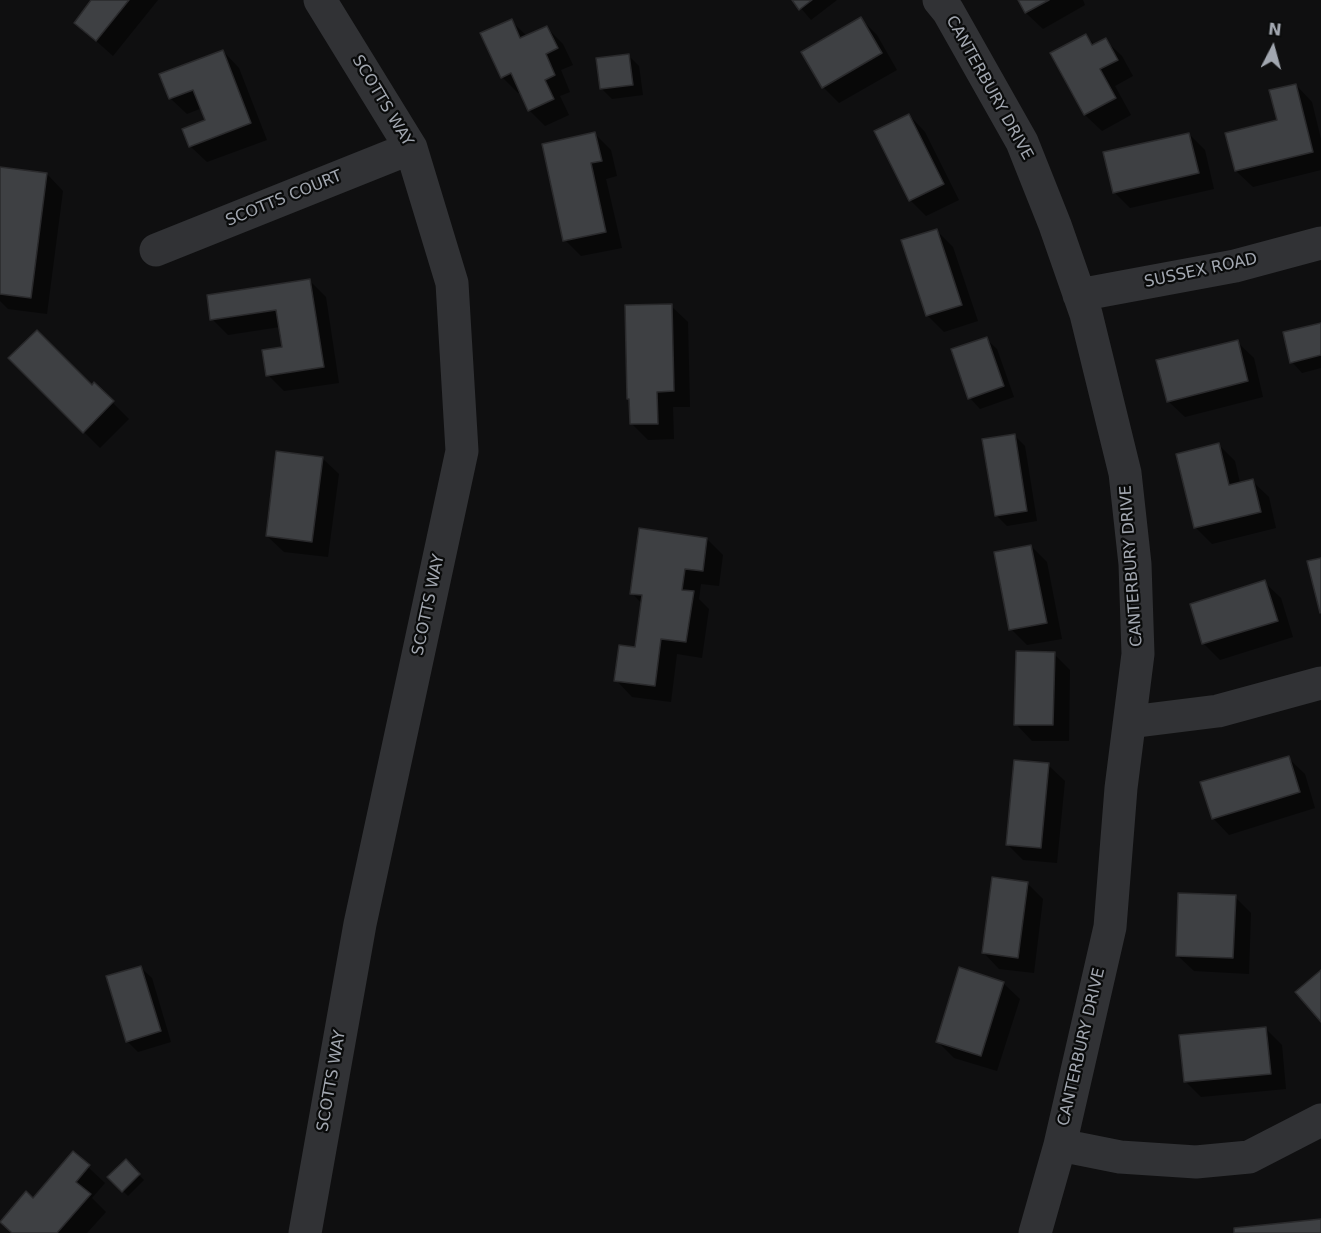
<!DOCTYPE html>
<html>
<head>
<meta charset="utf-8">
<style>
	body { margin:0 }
	#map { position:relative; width:1321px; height:1233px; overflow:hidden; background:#0f0f10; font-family:"DejaVu Sans",sans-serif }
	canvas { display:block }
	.north { position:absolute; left:1243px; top:18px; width:60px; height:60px; -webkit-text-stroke:4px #0a0b0b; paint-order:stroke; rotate:6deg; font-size:16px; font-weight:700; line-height:24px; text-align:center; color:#a2a7b0 }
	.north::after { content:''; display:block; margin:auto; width:21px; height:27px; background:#a2a7b0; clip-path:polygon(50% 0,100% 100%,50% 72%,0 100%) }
</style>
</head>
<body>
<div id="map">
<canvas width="1321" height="1233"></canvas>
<div class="north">N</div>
</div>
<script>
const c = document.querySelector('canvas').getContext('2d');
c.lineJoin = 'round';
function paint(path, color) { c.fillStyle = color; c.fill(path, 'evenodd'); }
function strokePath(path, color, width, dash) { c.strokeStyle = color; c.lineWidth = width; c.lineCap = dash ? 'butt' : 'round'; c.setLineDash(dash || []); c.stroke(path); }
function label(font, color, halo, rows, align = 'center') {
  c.font = font + ' "DejaVu Sans",sans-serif'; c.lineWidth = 4.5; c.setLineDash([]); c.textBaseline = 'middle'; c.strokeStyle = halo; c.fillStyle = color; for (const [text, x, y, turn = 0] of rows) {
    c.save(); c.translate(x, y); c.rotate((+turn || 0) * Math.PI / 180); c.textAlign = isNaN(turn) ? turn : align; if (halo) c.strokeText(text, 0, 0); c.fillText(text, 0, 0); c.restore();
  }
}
paint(new Path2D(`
	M91 0H158L113 56 76 23 93 2Z
	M794 0H837L811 20Z
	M1019 0H1083L1085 5 1043 29 1026 13Z
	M861 19 877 35 897 70 839 103 823 87Z
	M511 21 527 36 547 28 563 44 573 65 561 70 570 92 560 96 569 115 545 126 529 110 521 92 518 93 502 77Z
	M1086 36 1095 45 1105 40 1122 56 1133 76 1115 86 1131 115 1102 131 1085 115 1052 54Z
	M223 51 239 68 267 140 207 162 190 146 207 121 202 108 187 114 170 98Z
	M628 55 639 66 643 95 612 99 601 88Z
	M1296 85 1312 102 1321 139V170L1253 187 1236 171 1227 134 1278 121Z
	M909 115 925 132 959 200 926 216 910 200Z
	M595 134 611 150 617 176 606 179 622 248 581 256 565 240Z
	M1189 134 1205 150 1214 189 1130 208 1114 192Z
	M0 168 47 174 63 191 47 314 8 309 0 301Z
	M936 230 953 247 978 321 944 332 928 316 903 241Z
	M309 280 326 297 339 383 284 391 268 375 283 348 280 327 228 335 212 319Z
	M671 306 688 322 690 407H673L674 439 648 440 632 424 631 401 628 399Z
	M1321 325V368L1302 373 1292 362Z
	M986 339 997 349 1014 397 980 409 970 398Z
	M1237 342 1254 358 1263 397 1185 417 1168 401Z
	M10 358 92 387 94 384 129 419 100 448Z
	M1014 435 1025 446 1037 521 1007 526 996 515Z
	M1219 445 1235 461 1240 483 1252 481 1269 497 1276 528 1212 544 1196 528Z
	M322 458 339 474 328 557 284 552 267 536Z
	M707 539 723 555 719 586 701 584 699 599 709 609 702 658 677 654 671 702 632 697 616 680 636 649 642 604 632 593Z
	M1031 546 1047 562 1062 639 1027 645 1011 629Z
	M1264 582 1281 598 1293 637 1220 660 1204 644 1192 605Z
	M1054 654 1070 670 1069 741H1032L1016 724Z
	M1288 758 1305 774 1315 808 1229 835 1213 818Z
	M1048 765 1065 781 1057 863 1023 860 1007 844Z
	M1027 883 1043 899 1034 973 999 969 983 952Z
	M1235 897 1251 913 1249 974 1194 971 1177 955Z
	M141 968 152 978 171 1042 138 1052 127 1041Z
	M1003 983 1020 999 997 1071 954 1058 938 1042Z
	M1266 1029 1282 1045 1286 1089 1201 1097 1185 1081Z
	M73 1153 105 1183 92 1198 106 1212 87 1233H13L34 1200Z
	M126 1162 144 1180 128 1196 109 1177Z`), '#0007');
const building = new Path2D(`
	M91 0H129L96 41 74 23Z
	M792 0H812L799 10Z
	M1018 0H1049L1025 13Z
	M861 17 882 53 822 88 801 52Z
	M512 19 520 38 547 26 558 48 546 54 555 75 545 80 554 99 528 111 511 73 501 78 480 33Z
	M1086 34 1092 45 1106 38 1118 60 1100 69 1116 98 1084 115 1050 53Z
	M223 50 251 123 189 147 182 129 205 120 193 90 169 99 159 74Z
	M629 54 633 85 600 89 596 58Z
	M1296 84 1313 152 1235 171 1225 133 1277 120 1269 90Z
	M909 114 944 184 909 201 874 131Z
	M595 132 602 161 591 163 606 232 563 241 542 144Z
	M1189 133 1199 173 1113 193 1103 152Z
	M0 167 47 173 31 298 0 294Z
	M937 229 962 305 926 316 901 240Z
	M310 279 324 367 266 376 262 350 282 347 276 310 210 320 207 295Z
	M672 304 674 391 657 392 658 424H630L629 399H627L625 305Z
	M1321 323V355L1290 363 1283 332Z
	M37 330 92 385 94 382 114 401 83 433 8 358Z
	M987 337 1004 386 968 399 951 349Z
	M1238 340 1248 381 1167 402 1156 360Z
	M1015 434 1027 511 995 516 982 439Z
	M1219 443 1229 485 1253 479 1261 512 1194 528 1176 454Z
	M276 451 323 457 312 542 266 536Z
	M639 528 707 538 703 571 685 569 682 590 694 591 686 642 661 639 655 686 614 681 619 645 635 647 642 595 630 594Z
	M1031 545 1047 623 1009 630 994 552Z
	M1321 558V612L1320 613 1307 561Z
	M1265 580 1278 621 1202 644 1190 604Z
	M1016 651 1055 652 1053 725H1014Z
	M1289 756 1300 792 1212 819 1200 782Z
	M1014 760 1049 763 1041 848 1006 845Z
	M992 877 1028 882 1018 958 982 953Z
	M1178 893 1236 895 1233 958 1176 956Z
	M141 966 161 1031 126 1042 106 976Z
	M959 967 1004 982 981 1056 936 1042Z
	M1321 970V1022L1295 992Z
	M1266 1027 1271 1074 1184 1082 1179 1035Z
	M73 1151 90 1165 76 1182 91 1194 57 1233H12L0 1222 26 1191 33 1198Z
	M126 1159 140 1174 122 1192 107 1177Z
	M1321 1219V1233H1234V1228Z`);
paint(building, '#3e4043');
strokePath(building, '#2a2a2c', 1.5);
strokePath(new Path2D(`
	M939 0 948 11 1022 142 1055 225 1086 314 1125 473 1135 564 1138 654 1121 788 1110 927 1060 1145 1035 1233
	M156 250 411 148
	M1079 295 1235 266 1321 243
	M1130 722 1218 711 1321 683
	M1060 1145 1120 1157 1196 1162 1249 1157 1321 1120
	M305 1233 360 924 462 451 452 283 411 148 320 0`), '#313235', 33);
label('16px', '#a2a7b0', '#0a0b0b', [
	["CANTERBURY DRIVE",989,88,61],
	["SCOTTS WAY",382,101,59],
	["SCOTTS COURT",284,199,-22],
	["SUSSEX ROAD",1201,271,-12],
	["CANTERBURY DRIVE",1132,566,-94],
	["SCOTTS WAY",429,605,-78],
	["CANTERBURY DRIVE",1082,1047,-77],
	["SCOTTS WAY",332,1081,-80]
]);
</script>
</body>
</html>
